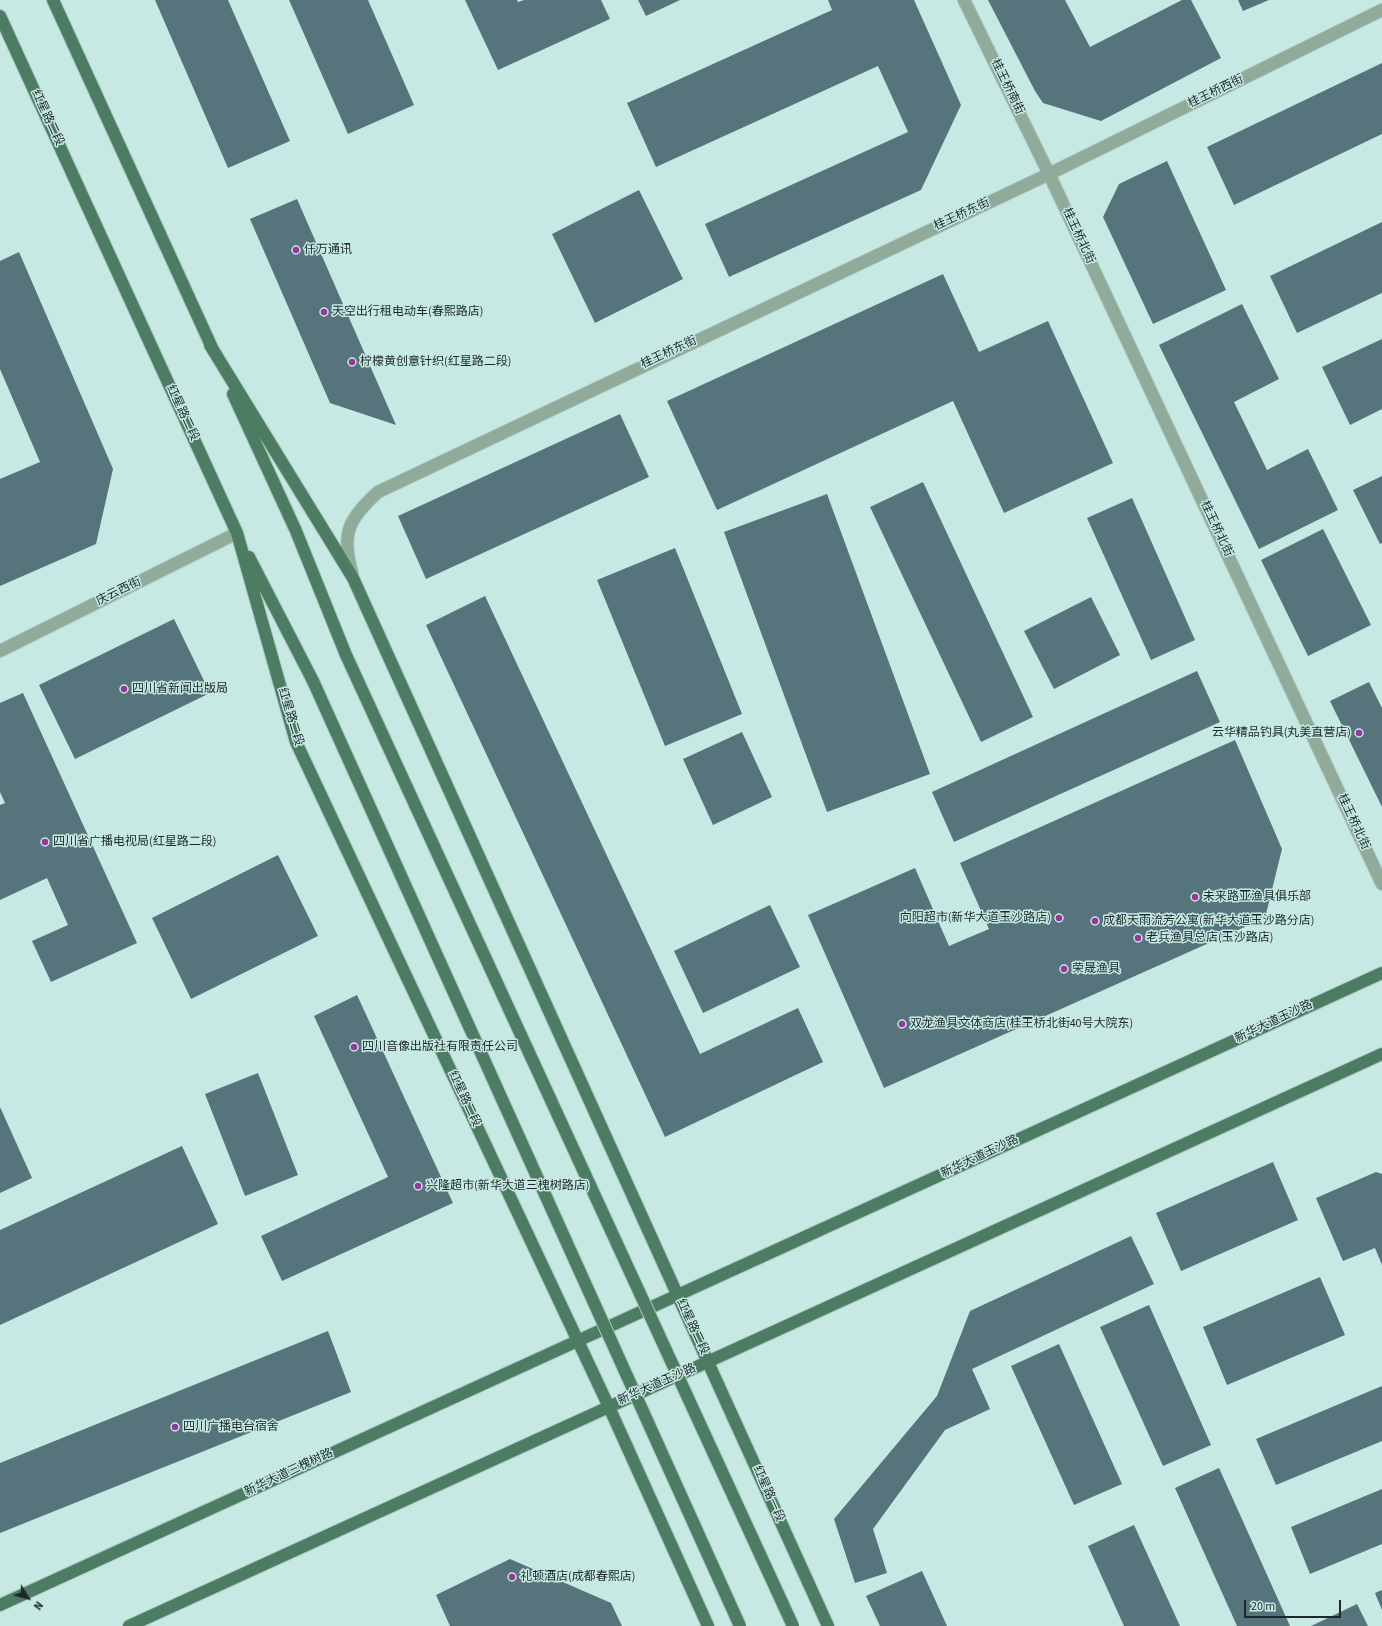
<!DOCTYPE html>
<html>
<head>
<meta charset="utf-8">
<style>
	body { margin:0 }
	#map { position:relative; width:1382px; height:1626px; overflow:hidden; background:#c7e9e4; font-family:"Source Sans 3",sans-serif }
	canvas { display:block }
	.north { position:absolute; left:8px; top:1578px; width:40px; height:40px; -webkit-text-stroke:3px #c7e9e4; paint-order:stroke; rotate:127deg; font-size:11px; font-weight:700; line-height:16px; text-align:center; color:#1b2827 }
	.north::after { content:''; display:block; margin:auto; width:14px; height:18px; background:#1b2827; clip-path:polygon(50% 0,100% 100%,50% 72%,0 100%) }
	.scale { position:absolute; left:1244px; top:1600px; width:97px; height:18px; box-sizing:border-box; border:2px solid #1b2827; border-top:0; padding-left:5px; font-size:12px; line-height:14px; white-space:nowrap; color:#1b2827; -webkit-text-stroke:3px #c7e9e4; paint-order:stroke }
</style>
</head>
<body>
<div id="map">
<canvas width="1382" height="1626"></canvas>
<div class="north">N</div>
<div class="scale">20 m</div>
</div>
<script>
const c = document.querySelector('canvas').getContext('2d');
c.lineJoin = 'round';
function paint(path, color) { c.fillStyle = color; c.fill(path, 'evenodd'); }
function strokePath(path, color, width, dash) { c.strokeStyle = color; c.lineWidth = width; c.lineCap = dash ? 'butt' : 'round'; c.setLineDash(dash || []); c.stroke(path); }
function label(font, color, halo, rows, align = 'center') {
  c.font = font + ' "Source Sans 3","Noto Sans SC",sans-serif'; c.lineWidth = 3; c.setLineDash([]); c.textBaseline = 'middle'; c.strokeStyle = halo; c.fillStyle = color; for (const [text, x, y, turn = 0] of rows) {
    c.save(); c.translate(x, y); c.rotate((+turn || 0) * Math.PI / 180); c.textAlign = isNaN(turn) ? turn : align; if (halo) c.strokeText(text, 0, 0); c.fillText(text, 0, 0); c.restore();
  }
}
paint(new Path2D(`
	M155 0H228L290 141 228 168Z
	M289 0H368L414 105 348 134Z
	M465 0H517L518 2 524 0H601L610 19 498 70Z
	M638 0H680L646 16Z
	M828 0H914L961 105 921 190 729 277 705 224 908 132 878 66 656 167 627 103 832 10Z
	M988 0H1065L1090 47 1182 0H1191L1221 58 1101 121 1043 103 1035 91Z
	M1238 0H1269L1243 11Z
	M1382 63V134L1234 205 1207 147Z
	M1167 161 1226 290 1153 324 1103 217 1119 184Z
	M639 190 683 279 595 323 552 234Z
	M297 199 396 425 330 403 250 219Z
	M1382 222V293L1297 333 1270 276Z
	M19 252 113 469 96 544 0 586V479L40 462 0 369V261Z
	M943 274 979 352 1048 321 1113 463 1004 513 953 401 717 510 667 401Z
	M1242 304 1279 379 1234 402 1267 470 1308 449 1338 510 1259 549 1159 345Z
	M1382 339V409L1350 425 1322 367Z
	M620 414 649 477 426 579 398 516Z
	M1382 476V543L1380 544 1353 490Z
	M923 482 1033 717 981 742 870 507Z
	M827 494 930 774 827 812 724 532Z
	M1132 498 1195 640 1151 660 1087 518Z
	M1323 529 1371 625 1308 656 1261 560Z
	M675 548 742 714 665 746 597 580Z
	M485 596 700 1054 798 1008 823 1062 665 1137 426 625Z
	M1091 597 1120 655 1054 689 1024 631Z
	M174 619 210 693 75 759 39 685Z
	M1197 671 1220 722 954 842 932 792Z
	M1369 682 1382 708V807L1330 701Z
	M23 693 137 943 51 982 32 941 68 925 47 878 0 900V805L5 803 0 792V703Z
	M742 732 772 797 713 825 683 759Z
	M1235 740 1282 849 1265 918 884 1088 808 915 915 868 949 946 989 929 960 863Z
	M278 855 318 936 191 999 152 918Z
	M770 905 800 967 703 1013 674 951Z
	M357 995 453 1203 282 1281 261 1236 388 1177 314 1016Z
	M258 1073 298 1175 245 1196 205 1094Z
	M0 1107 32 1178 0 1193Z
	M182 1146 218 1224 0 1325V1230Z
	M1273 1162 1298 1220 1181 1271 1156 1213Z
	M1376 1172 1382 1174V1265L1375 1248 1343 1261 1316 1198Z
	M1131 1236 1154 1284 972 1369 990 1409 945 1430 873 1529 887 1573 855 1583 834 1519 937 1396 970 1311Z
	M1320 1277 1345 1335 1227 1385 1203 1327Z
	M1149 1305 1211 1445 1163 1466 1100 1327Z
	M328 1331 351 1392 0 1533V1463Z
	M1059 1344 1122 1484 1074 1505 1011 1366Z
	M1382 1386V1441L1276 1485 1256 1439Z
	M1219 1468 1290 1626H1237L1175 1488Z
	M1382 1489V1544L1310 1574 1291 1527Z
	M1134 1525 1180 1626H1124L1088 1546Z
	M510 1559 611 1603 622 1626H450L436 1595Z
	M922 1571 947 1626H880L866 1596Z
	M1382 1590V1610L1375 1593Z
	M1357 1604 1368 1626H1311Z`), '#56747b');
const minor = new Path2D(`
	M964 0 1049 174 1382 884
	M352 573C341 534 348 519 378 492L1049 174 1382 10
	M0 651 237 533`);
const major = new Path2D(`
	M53 0 214 352
	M0 16 237 533 296 742 609 1407 708 1626
	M210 345 353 578 677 1294 828 1626
	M233 394 296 531 346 655
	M249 557 313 681
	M0 1605 1382 973
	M129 1626 1382 1054`);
strokePath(minor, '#a8c6c2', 14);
strokePath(major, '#a8c6c2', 14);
strokePath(minor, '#91ab9b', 12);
strokePath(major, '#4c7d62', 12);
const majorBridge = new Path2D(`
	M346 655 793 1626
	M313 681 740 1626`);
strokePath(majorBridge, '#a8c6c2', 14, []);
strokePath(majorBridge, '#4c7d62', 12);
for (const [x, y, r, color] of [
	[296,250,4,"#9a359b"],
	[324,312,4,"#9a359b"],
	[352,362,4,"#9a359b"],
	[124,689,4,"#9a359b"],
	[1359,733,4,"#9a359b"],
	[45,842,4,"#9a359b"],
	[1195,897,4,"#9a359b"],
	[1059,918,4,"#9a359b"],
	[1095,921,4,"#9a359b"],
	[1138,938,4,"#9a359b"],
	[1064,969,4,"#9a359b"],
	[902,1024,4,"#9a359b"],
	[354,1047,4,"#9a359b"],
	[418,1186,4,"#9a359b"],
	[175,1427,4,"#9a359b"],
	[512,1577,4,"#9a359b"]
]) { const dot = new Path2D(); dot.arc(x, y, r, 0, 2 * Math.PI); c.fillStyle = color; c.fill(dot); strokePath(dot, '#c7e9e4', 1.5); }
label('12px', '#1b2827', '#c7e9e4', [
	["桂王桥南街",1007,87,64],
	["桂王桥西街",1216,92,-26],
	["红星路二段",47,118,65],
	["桂王桥东街",962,215,-25],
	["桂王桥北街",1078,236,65],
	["桂王桥东街",669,353,-25],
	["红星路二段",182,413,65],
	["桂王桥北街",1216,529,65],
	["庆云西街",119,592,-26],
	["红星路二段",290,717,73],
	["桂王桥北街",1353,822,65],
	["新华大道玉沙路",1274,1022,-25],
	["红星路二段",464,1099,65],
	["新华大道玉沙路",980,1157,-25],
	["红星路二段",692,1327,65],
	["新华大道玉沙路",657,1385,-24],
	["新华大道三槐树路",289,1473,-25],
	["红星路一段",768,1494,66]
]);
label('12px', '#1b2827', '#c7e9e4', [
	["仟万通讯",304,250],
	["天空出行租电动车(春熙路店)",332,312],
	["柠檬黄创意针织(红星路二段)",360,362],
	["四川省新闻出版局",132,689],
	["云华精品钓具(丸美直营店)",1351,733,"right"],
	["四川省广播电视局(红星路二段)",53,842],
	["未来路亚渔具俱乐部",1203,897],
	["向阳超市(新华大道玉沙路店)",1051,918,"right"],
	["成都天雨流芳公寓(新华大道玉沙路分店)",1103,921],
	["老兵渔具总店(玉沙路店)",1146,938],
	["荣晟渔具",1072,969],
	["双龙渔具文体商店(桂王桥北街40号大院东)",910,1024],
	["四川音像出版社有限责任公司",362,1047],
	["兴隆超市(新华大道三槐树路店)",426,1186],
	["四川广播电台宿舍",183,1427],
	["礼顿酒店(成都春熙店)",520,1577]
], 'left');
</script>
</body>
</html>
